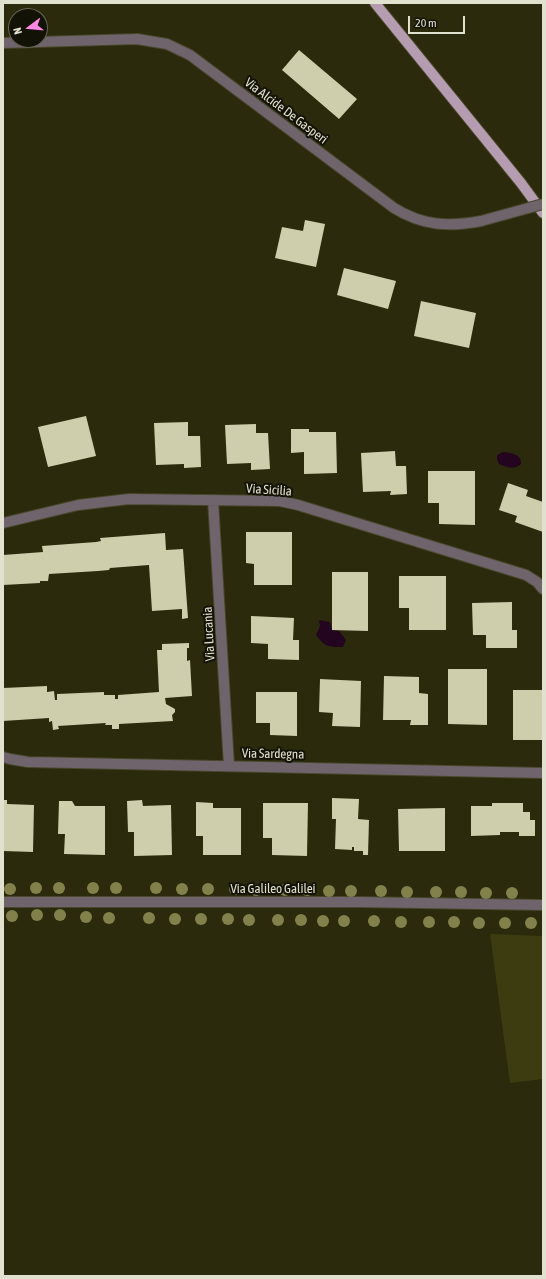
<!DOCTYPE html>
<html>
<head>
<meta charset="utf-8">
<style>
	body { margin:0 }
	#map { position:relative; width:546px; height:1279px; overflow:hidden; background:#2b2a0c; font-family:"Asap Condensed",sans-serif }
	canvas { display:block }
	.frame { position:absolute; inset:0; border:4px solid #e1e1d0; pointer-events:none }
	.north { position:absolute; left:8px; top:8px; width:40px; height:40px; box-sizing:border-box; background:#131206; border:1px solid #656557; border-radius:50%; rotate:254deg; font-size:11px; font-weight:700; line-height:16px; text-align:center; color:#e1e1d0 }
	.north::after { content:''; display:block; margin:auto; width:14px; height:18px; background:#fb87e5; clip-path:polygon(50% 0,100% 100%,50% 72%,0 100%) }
	.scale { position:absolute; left:408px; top:16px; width:57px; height:18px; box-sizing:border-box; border:2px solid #e1e1d0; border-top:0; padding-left:5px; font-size:12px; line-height:14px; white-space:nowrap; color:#e1e1d0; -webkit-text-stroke:3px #131206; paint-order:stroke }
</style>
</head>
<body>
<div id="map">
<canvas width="546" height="1279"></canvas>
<div class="frame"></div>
<div class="north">N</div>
<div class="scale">20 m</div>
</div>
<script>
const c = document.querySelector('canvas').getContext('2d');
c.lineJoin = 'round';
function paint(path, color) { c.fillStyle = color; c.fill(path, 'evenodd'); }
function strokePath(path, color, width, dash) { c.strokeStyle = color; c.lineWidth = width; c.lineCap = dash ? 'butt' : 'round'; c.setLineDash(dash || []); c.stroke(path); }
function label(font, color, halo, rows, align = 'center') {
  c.font = font + ' "Asap Condensed",sans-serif'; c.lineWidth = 4; c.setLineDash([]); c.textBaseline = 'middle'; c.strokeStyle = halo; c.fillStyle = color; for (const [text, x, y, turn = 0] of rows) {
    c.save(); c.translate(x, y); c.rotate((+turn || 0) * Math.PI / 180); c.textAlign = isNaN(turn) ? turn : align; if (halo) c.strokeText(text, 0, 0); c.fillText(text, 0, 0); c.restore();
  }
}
paint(new Path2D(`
	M490 934 543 936V1079L510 1083Z`), '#3d3c11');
paint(new Path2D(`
	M503 452C511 453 522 454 521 464 515 470 506 467 499 464L497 459V455Z
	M319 620 330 622 332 630 339 631 346 640 343 647C328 647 325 647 316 635L320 626Z`), '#24051f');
paint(new Path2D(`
	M299 50 357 99 339 119 282 70Z
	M305 220 325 224 316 267 275 258 282 227 303 231Z
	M344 268 396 281 388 309 337 295Z
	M421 301 476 313 469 348 414 336Z
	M86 416 96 456 48 467 38 427Z
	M188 422V436H200L201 467 184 468V464L156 465 154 423Z
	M256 424V433H268L270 469 251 470V463L227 464 225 425Z
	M291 429H309V432H336L337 473 304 474V452L291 453Z
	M395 451 396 466H406L407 494 390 495 391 491 363 492 361 453Z
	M428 471H475V525L439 524V503H428Z
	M508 483 528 490 526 496 543 502V532L515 522 517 516 499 510Z
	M246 532H292V585H254V564L246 563Z
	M165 533 166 550 183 549 188 618 182 619V609L152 611 149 565 110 568 109 570 98 571 49 574 48 581H40V583L3 585V555L43 552 42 546 96 542 101 541 100 538Z
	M332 572H368V631L332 630Z
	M399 576H446V630H409V608H399Z
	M512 602V630H517V648H486V635H473L472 603Z
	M251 616 294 618 293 640H299V660L268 659V644L251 643Z
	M189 643V648H187V661L190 660 192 696 165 698 166 704 175 709V712L172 715 173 721 119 724V729H112V725H105L106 723 58 726 59 729 53 730 52 721 49 722V718L3 721V688L47 686V692L54 691 55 700H57V694L104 692V695H115V699H118V695L159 692 157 650H162V644Z
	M448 669H487V725L448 724Z
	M384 676 419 677V693L428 694V725H410L411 720H383Z
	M320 679 361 681 360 727 332 726 333 713 319 712Z
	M513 690H543V740H513Z
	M256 692H297V736L270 735V723H256Z
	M332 798 359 799 358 819 369 820 368 855H363V851H354V847H352V850L335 849 336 819H332Z
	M3 800H7V804L34 805 33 852 3 851Z
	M142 800 143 806 171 805 172 855 134 856V832H128L127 801Z
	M59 801H72L75 806H105V855L64 854 65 834H58Z
	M196 802 213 803V808H241V855H203V836H196Z
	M263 803H308L307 856 272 855V838H263Z
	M492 803H523V812H530V820H535V836H519V832H500V835L471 836V806H492Z
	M445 808V851H399L398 809Z`), '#ceceac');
const minor = new Path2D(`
	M3 43 137 39 167 44 190 55 394 208C423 226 449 227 481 221
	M213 500 229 766
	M3 523 78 505 129 499 280 501 298 505 526 575 537 582 543 589
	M3 757 10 759 28 762 543 773
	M3 902H357L543 905`);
const major = new Path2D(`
	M375 3 521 183 543 213`);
strokePath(minor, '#48472b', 12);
strokePath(major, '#48472b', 12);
strokePath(minor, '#6f636c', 10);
strokePath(major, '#b69cb0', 10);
const minorBridge = new Path2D(`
	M481 221 543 204`);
strokePath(minorBridge, '#48472b', 12, []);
strokePath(minorBridge, '#6f636c', 10);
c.fillStyle = '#82804b';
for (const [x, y] of [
	[36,888],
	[59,888],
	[93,888],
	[116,888],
	[156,888],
	[10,889],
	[182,889],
	[208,889],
	[235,889],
	[256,890],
	[285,890],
	[307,890],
	[329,891],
	[351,891],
	[381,891],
	[407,892],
	[436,892],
	[461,892],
	[486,893],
	[512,893],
	[37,915],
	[60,915],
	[12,916],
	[86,917],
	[109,918],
	[149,918],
	[175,919],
	[201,919],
	[228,919],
	[249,920],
	[278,920],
	[301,920],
	[323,921],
	[344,921],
	[374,921],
	[401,922],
	[429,922],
	[454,922],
	[479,923],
	[505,923],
	[531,923]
]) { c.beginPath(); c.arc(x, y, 6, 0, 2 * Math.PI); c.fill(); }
label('13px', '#e1e1d0', '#131206', [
	["Via Alcide De Gasperi",286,111,37],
	["Via Sicilia",269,490,4],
	["Via Lucania",209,634,-93],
	["Via Sardegna",273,754,1],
	["Via Galileo Galilei",273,889]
]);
</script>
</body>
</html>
